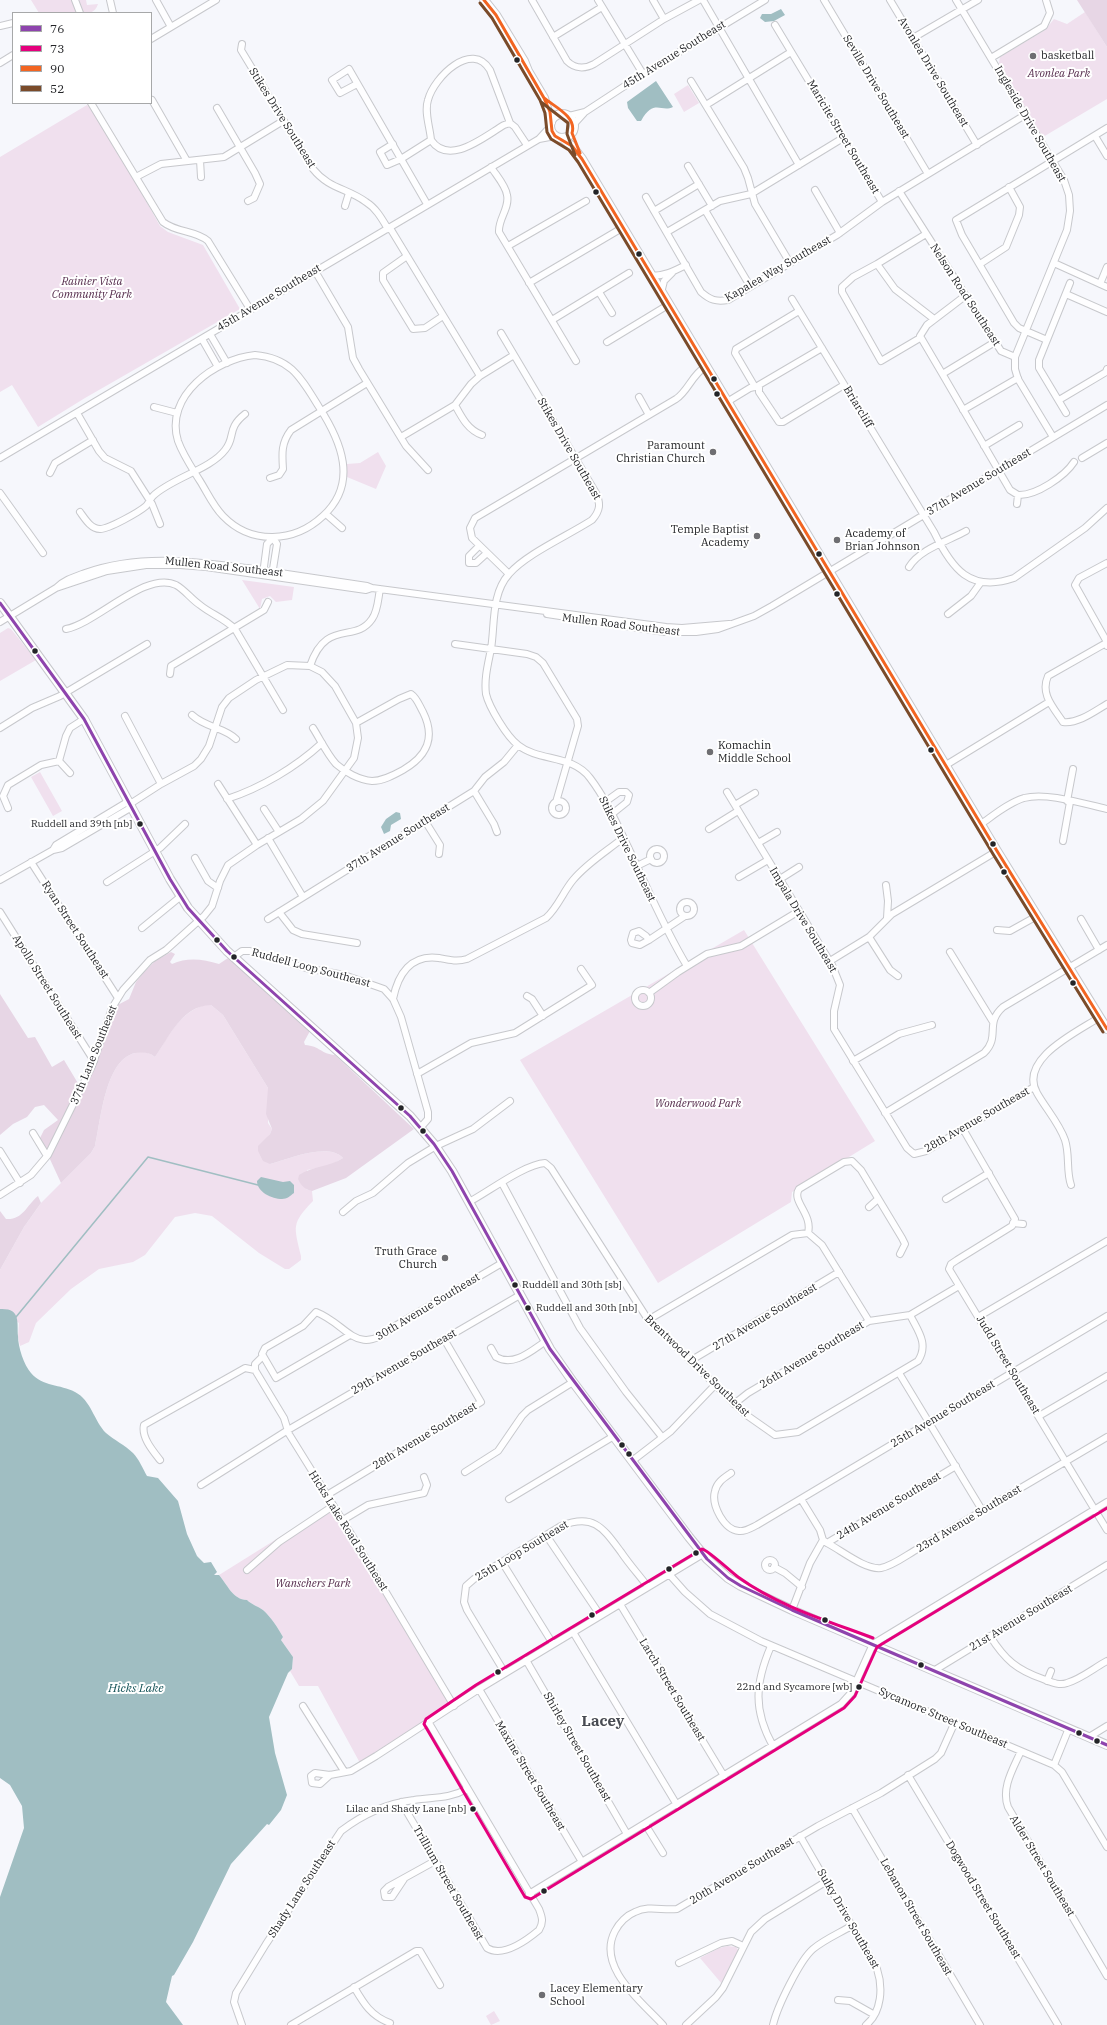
<!DOCTYPE html>
<html>
<head>
<meta charset="utf-8">
<style>
	body { margin:0 }
	#map { position:relative; width:1107px; height:2025px; overflow:hidden; background:#f6f7fc; font-family:"IBM Plex Serif",serif }
	canvas { display:block }
	.legend { position:absolute; left:12px; top:12px; width:140px; height:92px; box-sizing:border-box; background:#fff; border:1px solid #a7a8a9; margin:0; padding:5px 7px; list-style:none; font-size:12px; color:#242528 }
	.legend li { display:flex; align-items:center; gap:8px; height:20px }
	.legend b { width:20px; border:1px solid #a7a8a9 }
</style>
</head>
<body>
<div id="map">
<canvas width="1107" height="2025"></canvas>
<ul class="legend">
<li><b style="height:5px;background:#8e44ad"></b>76</li>
<li><b style="height:5px;background:#e5007d"></b>73</li>
<li><b style="height:5px;background:#f26522"></b>90</li>
<li><b style="height:5px;background:#7a4b2a"></b>52</li>
</ul>
</div>
<script>
const c = document.querySelector('canvas').getContext('2d');
c.lineJoin = 'round';
function paint(path, color) { c.fillStyle = color; c.fill(path, 'evenodd'); }
function strokePath(path, color, width, dash) { c.strokeStyle = color; c.lineWidth = width; c.lineCap = dash ? 'butt' : 'round'; c.setLineDash(dash || []); c.stroke(path); }
function label(font, color, halo, rows, align = 'center') {
  c.font = font + ' "IBM Plex Serif",serif'; c.lineWidth = 4; c.setLineDash([]); c.textBaseline = 'middle'; c.strokeStyle = halo; c.fillStyle = color; for (const [text, x, y, turn = 0] of rows) {
    c.save(); c.translate(x, y); c.rotate((+turn || 0) * Math.PI / 180); c.textAlign = isNaN(turn) ? turn : align; if (halo) c.strokeText(text, 0, 0); c.fillText(text, 0, 0); c.restore();
  }
}
paint(new Path2D(`
	M31 0H72L76 11 74 13H39Z
	M79 0H86L87 5 98 4C95 13 90 13 81 13Z
	M1085 12 1107 47V99L1043 137 999 63 1000 57 1045 30 1054 19 1067 24Z
	M688 85 699 103 684 112 674 94Z
	M87 105 96 111 160 226 168 232 203 245 240 309 85 398 38 427 12 385 0 392V157Z
	M378 452 386 466 376 489 347 477V464L360 463Z
	M242 580 294 587 292 600 276 602 270 596 262 599 260 609Z
	M8 628 11 629 36 660 0 681V633Z
	M40 772 62 811 53 816 31 777Z
	M744 930 875 1141 792 1192 791 1202 658 1283 520 1060Z
	M206 1005H211L223 1015 268 1088V1123L272 1129 270 1134 264 1142 270 1164C289 1159 328 1142 343 1158L329 1166 307 1170 306 1189 312 1191 313 1201C291 1224 294 1226 301 1256V1260L289 1269H285L259 1253 212 1216 195 1213 175 1217 145 1255 133 1262 99 1269 71 1289 36 1323 29 1342 20 1346 18 1337 19 1323 0 1309V1270L24 1227 41 1203 91 1153 95 1146C101 1120 105 1060 135 1053 143 1051 149 1052 155 1057 169 1036 180 1011 206 1005Z
	M331 1505 451 1707 360 1763 318 1686H299L290 1671 292 1669 293 1657 281 1640 283 1637C278 1628 271 1617 263 1610 258 1606 252 1605 247 1600 233 1600 227 1584 219 1575Z
	M728 1946 736 1947 739 1951 722 1984 700 1958 719 1948Z
	M494 2011 500 2021 491 2025 486 2016Z`), '#f0e0ee');
paint(new Path2D(`
	M1077 0H1107V47Z
	M171 952 175 954 170 962 172 964C187 957 203 959 219 964L228 958 310 1031 304 1042 305 1045C320 1046 321 1054 335 1055L414 1129 346 1178 312 1191C304 1189 301 1185 298 1179L299 1175C313 1166 329 1167 343 1158 328 1142 289 1159 270 1164L263 1161 258 1151V1146L270 1134 272 1129 266 1114 268 1088 223 1015 211 1005C182 1006 170 1036 155 1057 149 1052 143 1052 135 1053 105 1060 101 1120 95 1146L91 1153 61 1183 48 1155 39 1140 44 1130 58 1120 44 1105 35 1107 27 1117 13 1124 0 1135V994L28 1038 35 1037 52 1067 64 1060 79 1085 92 1066 112 1008 129 999 136 982 144 972 155 961Z
	M38 1196 41 1203 24 1227 0 1270V1211L6 1219C23 1220 26 1206 38 1196Z`), '#e7d6e5');
paint(new Path2D(`
	M781 9 785 15 774 21 765 22 760 18 762 14H771Z
	M656 81 673 107C661 113 654 98 641 121H637L628 108 627 102Z
	M396 812 400 813 401 819 391 825 390 831 384 834 381 827 386 819Z
	M261 1177 283 1182 290 1181 294 1185V1193C290 1196 287 1199 282 1199 272 1199 257 1192 257 1181Z
	M0 1309C21 1308 17 1322 18 1336 18 1347 24 1365 31 1373 43 1387 60 1384 75 1392 91 1400 94 1421 106 1433 114 1440 125 1445 133 1453 139 1459 143 1469 147 1476L158 1478 178 1501 187 1534 197 1556 204 1563 211 1562 217 1572 214 1575H219C227 1584 233 1600 247 1600 252 1605 258 1606 263 1610 271 1617 278 1628 283 1637L281 1640 293 1657 292 1669 288 1673 269 1717 275 1753 287 1795 281 1810 269 1825 267 1824 231 1864 193 1942 174 1975 172 1976 166 2002 183 2025H0V1897L24 1828 22 1806 10 1785 0 1778Z`), '#a0bec2');
strokePath(new Path2D(`
	M16 1317 148 1157 258 1185`), '#a0bec2', 1.5);
const minor = new Path2D(`
	M75 0 80 13
	M110 0 113 13
	M156 0 171 27
	M532 0 567 61C575 69 585 69 594 64L664 19 699 0
	M598 0 643 74
	M653 0 664 19
	M703 0 799 165
	M824 0 928 174
	M890 0 977 145
	M956 0 1064 180 1069 195 1070 211 1067 230 1015 357
	M0 26 13 23
	M553 37 602 7
	M913 38 978 0
	M151 39 216 0
	M242 44 241 50 313 169C329 189 347 188 366 202 376 208 382 219 388 229
	M991 58 1044 26 1050 13 1046 0
	M0 63 13 55
	M691 81 744 168 748 178 755 204 790 263
	M357 84 340 93 332 80 349 69 427 204
	M152 100 187 161
	M91 103 163 222C177 233 195 230 208 241L250 309
	M706 105 791 52
	M217 108 255 173 260 184 254 198 248 201
	M569 116 585 112 643 74 765 0
	M510 123 504 125C485 136 449 167 431 140 430 127 424 112 428 100 434 77 472 40 490 70L510 123 515 127 527 145
	M574 124 584 113
	M1095 136 1107 156
	M539 139 555 136
	M393 144 380 152 387 165 401 159 431 140
	M200 160 201 177
	M688 166 712 206
	M491 167C496 175 506 186 507 195 510 208 498 219 499 232L576 361
	M136 177 161 164 224 157 283 121
	M815 190 840 233
	M899 191 1001 351 1015 357V369L1018 379 1053 437
	M646 197 701 292C710 300 716 302 728 300L837 235 882 202 775 25
	M882 202 1025 115
	M345 206 349 193
	M705 210 750 286
	M654 211 699 184
	M390 228 480 376
	M667 232 720 201 751 194 843 138
	M926 234 877 264 895 289 934 319
	M508 246 586 201
	M407 256 383 273V280L413 329 425 328 443 316
	M1054 263 1107 287
	M877 264 853 277 842 287V292L881 361 920 338
	M980 264 1006 247 1019 215 1020 207 1009 187
	M315 271 348 327 353 358 359 369 406 446 428 470
	M651 276C665 276 674 271 686 265
	M529 283 622 228
	M1100 284 1107 267
	M599 292 612 313
	M661 293 664 281 672 273
	M1066 294 1107 312
	M792 299 934 532C952 569 970 593 1014 578L1085 528 1107 508
	M552 320 629 273
	M501 333 596 493C601 504 600 511 592 520 569 535 526 554 509 574 491 594 495 625 491 649 488 664 484 679 486 694 489 707 507 737 518 745 539 762 572 754 590 778 606 799 617 824 628 847 647 887 664 928 687 966
	M210 334 227 363
	M202 339 218 367
	M1047 340 1070 283
	M607 342 668 305
	M995 342 944 373 943 375 1010 490 1018 495C1036 496 1065 476 1074 462
	M822 348 759 385V392L779 422H783L844 385
	M255 355C291 358 301 378 319 407 341 441 359 483 323 516 294 543 251 545 223 516 213 506 207 492 200 481 192 468 183 455 178 441 164 396 215 359 255 355Z
	M943 375 920 336 927 325 965 296
	M755 387 735 353 736 349 799 311
	M639 397 649 415
	M1059 400 1106 372 1107 369
	M727 402 750 388 758 386
	M455 405C462 418 468 430 482 435
	M154 407 177 413
	M963 410 1018 378
	M77 413 99 451 105 458 131 471 152 504 160 524
	M1066 413 1039 368V360L1047 340 1019 328 1014 323 962 235 956 220 1107 128
	M401 437 455 405 471 384 480 376 514 355
	M984 446 1019 425
	M0 458 539 139 550 127
	M1082 458 1107 443
	M50 473 55 463 93 440
	M270 478 279 475 283 469C282 454 281 443 291 430L367 383
	M0 493 43 553
	M1017 504 1018 495
	M80 512C85 519 91 529 100 529 109 529 139 512 146 506 149 503 150 499 153 496 170 479 211 469 225 450 236 437 226 429 245 414
	M326 514 342 528
	M479 546 469 556V563H476L487 553
	M1107 563 1079 578 1075 585 1107 642
	M909 567C920 549 948 541 966 531
	M263 574 267 544 273 538 277 544 272 575
	M509 574 472 538 470 528 475 518 676 399C688 391 692 375 705 367
	M56 588C64 580 74 577 85 573 139 554 191 561 247 568 287 574 327 580 367 586L372 588 666 627 682 628 729 624
	M547 614 665 632H696L718 629 754 616 772 606 1107 405
	M948 614 971 596 981 582
	M0 622 56 588 107 571 146 565H180L206 567 366 590 372 588
	M66 629C97 623 146 570 176 585 185 590 191 599 200 605 211 614 224 618 235 629L283 710
	M455 644 527 654 536 657 543 663 577 719 578 726 556 802
	M1107 646 1106 643 1048 676C1040 694 1053 707 1063 722 1078 724 1095 711 1107 704
	M310 666C326 618 355 644 372 619 378 611 378 599 380 589
	M170 674 171 666 264 610 268 602
	M192 715C206 728 224 727 236 739
	M125 716 161 784
	M0 728 32 708 60 696 147 644
	M313 728C320 739 327 754 336 764 345 772 359 780 372 781 383 781 394 775 403 770 427 756 436 738 423 712 419 705 417 698 411 694L399 699 356 723
	M59 761 70 773
	M946 765 1049 702
	M218 784 257 845
	M474 791 494 824 497 832
	M727 792 832 965 840 985 834 1011V1029L907 1148 914 1154 926 1151 1034 1087
	M227 799C261 788 296 767 322 743
	M552 808a7 7 0 1 1 14 0a7 7 0 1 1-14 0Z
	M129 801 56 845 53 850 62 848 132 807
	M1067 801 1073 769
	M605 802 619 792H626L629 795 627 802 612 814
	M735 805 755 793
	M8 808 3 796 8 785 41 765 59 761 66 736 70 728 84 719
	M264 809 279 832
	M425 821 440 845 439 854
	M981 824C994 815 1008 803 1024 798 1047 792 1084 804 1107 809
	M709 829 738 811
	M268 838 303 897
	M1063 841 1070 802
	M758 843 777 832
	M650 856a7 7 0 1 1 14 0a7 7 0 1 1-14 0Z
	M195 858 208 881 218 888
	M31 862 118 998
	M637 866 651 859
	M739 877 768 860
	M780 879 799 867
	M0 880 53 850
	M107 882 160 848 185 824
	M886 885 888 901 887 918
	M680 909a7 7 0 1 1 14 0a7 7 0 1 1-14 0Z
	M0 912 94 1061
	M279 912 293 930 302 934 357 943
	M268 919 474 791 485 777 504 762 518 745
	M1081 919 1099 950
	M142 928 180 897
	M997 930 1010 931 1037 916
	M639 931 646 936 649 940 640 945 632 943 631 940 633 933Z
	M869 937 890 970 898 976
	M649 940 685 916
	M950 952 993 1022
	M234 957 242 951H250L306 968 344 975 384 989 393 999 401 1017 428 1112V1119L421 1127
	M830 961 869 937 892 914 997 851
	M635 998a8 8 0 1 1 16 0a8 8 0 1 1-16 0Z
	M649 993 678 972 707 954 741 946 799 911
	M527 996 532 999 543 1016
	M393 999C398 974 411 954 439 958 449 960 457 962 467 959L546 918C558 907 563 892 573 880 587 863 607 851 623 838
	M853 1061 899 1034 932 1025
	M417 1074 471 1043 515 1033 592 985 581 969
	M885 1113 984 1053C1001 1036 984 1024 1003 1007L1107 945
	M963 1129 1015 1219 1012 1226 957 1260 951 1264 949 1269 1107 1530
	M33 1133 47 1156
	M0 1151 20 1183
	M502 1183 580 1328 626 1392 662 1437
	M1071 1185C1066 1171 1070 1155 1065 1140 1059 1123 1046 1109 1037 1093 1018 1059 1077 1032 1100 1017
	M0 1195 31 1175 48 1155 92 1066 112 1008 123 990 150 960 166 950 204 916 212 906 220 881 228 865 257 845 301 819 323 801 354 758 358 738 356 723 335 686 322 672 310 666 287 665 256 680 229 698 222 707 209 746 201 759 194 766 161 784 130 804
	M946 1199 989 1173
	M469 1202C488 1192 525 1164 545 1163L551 1168 647 1318 745 1414 775 1435 798 1432 918 1361C929 1344 918 1331 910 1315
	M869 1207 878 1199
	M343 1212 356 1201 373 1193 408 1163 436 1146 473 1129 510 1101
	M1013 1223 1023 1224
	M808 1233C813 1214 791 1201 799 1189L844 1162 852 1161 861 1170 902 1238 905 1244 900 1254
	M808 1233 822 1245 869 1321
	M978 1317 1107 1241
	M648 1320 792 1235 808 1233
	M350 1335 276 1378 262 1354 265 1348 303 1326 316 1312C349 1325 356 1359 395 1326L502 1263
	M491 1348 496 1357C514 1367 531 1351 546 1341
	M263 1356 255 1364V1370L284 1418 289 1434 353 1537 454 1706
	M690 1361 839 1272
	M899 1373 982 1510
	M734 1404 748 1393 869 1321 910 1315 959 1286
	M1039 1416 1107 1376
	M160 1460C153 1451 141 1437 144 1425L245 1368 255 1370
	M632 1461 671 1431 715 1385
	M465 1472 498 1451 522 1416 528 1410 573 1382
	M731 1473C724 1478 717 1482 715 1491 711 1505 724 1530 739 1531 745 1532 751 1528 757 1525L1107 1316
	M201 1485 288 1430 520 1295
	M327 1495 481 1402 444 1339
	M509 1499 614 1436
	M801 1499 820 1530 823 1540
	M343 1520 368 1505 424 1493 427 1485 424 1477
	M546 1535 600 1615
	M823 1540 827 1543 956 1466
	M827 1543C841 1550 865 1570 881 1568 892 1566 904 1557 914 1551L1107 1437
	M765 1565a5 5 0 1 1 10 0a5 5 0 1 1-10 0Z
	M502 1562 553 1644
	M774 1567 785 1573 802 1587
	M247 1570 279 1542 333 1506
	M669 1574 685 1592 710 1614 761 1641 1054 1765 1062 1772 1107 1847
	M620 1604 724 1776
	M792 1610 810 1563 823 1540
	M573 1632 677 1805
	M990 1636C1005 1660 1017 1670 1043 1679 1051 1682 1059 1686 1067 1683 1081 1679 1094 1668 1107 1661
	M771 1646C755 1683 753 1710 773 1746
	M526 1660 627 1834
	M935 1670 1107 1565
	M505 1673 467 1610 464 1602 466 1586 474 1579 561 1526C594 1513 603 1528 621 1552 629 1564 639 1575 648 1587
	M1047 1681 1051 1671
	M479 1689 582 1862
	M303 1706 344 1771
	M1089 1737 1107 1726
	M1021 1751C1013 1769 1001 1788 1008 1807L1107 1976
	M1054 1765 1069 1728
	M330 1775 320 1784 312 1783 311 1776 315 1773 330 1775 351 1771 376 1756 479 1689 703 1554
	M908 1775 1058 2025
	M401 1802 487 1948C503 1958 527 1940 539 1930 544 1922 542 1917 539 1909L429 1723
	M852 1808 980 2025
	M645 1824 663 1853
	M800 1836 877 1969C883 1987 882 2012 866 2025
	M404 1879 392 1897H385L384 1891 388 1887 435 1861
	M529 1894 841 1704 851 1693 873 1644 1107 1502
	M679 1963 721 1943 732 1941 743 1946
	M354 1987C364 2004 371 2016 390 2023
	M838 2000 850 2001 873 2014
	M242 2025 234 2002 236 1993 266 1944 341 1831C362 1815 388 1803 414 1800 433 1797 449 1799 467 1789
	M291 2025 416 1951H420L440 1985
	M663 2025C641 2001 596 1967 615 1931 619 1923 627 1915 635 1912 649 1905 663 1911 677 1909L818 1826 881 1793 935 1759 941 1753 954 1724
	M686 2025 716 1997 723 1988 751 1932 765 1919 827 1881
	M773 2025C777 2007 800 1960 813 1949 825 1939 840 1933 853 1925`);
const major = new Path2D(`
	M484 0 496 15 524 61 528 71 544 98 551 122
	M550 126a12 12 0 1 1 24 0a12 12 0 1 1-24 0Z
	M562 138 572 146 582 159 997 851 1107 1029
	M0 603 84 719 170 879 188 908 227 951 410 1116 434 1144 452 1171 550 1349 573 1382 689 1537 707 1559 728 1578 741 1586 792 1610 1107 1745`);
strokePath(minor, '#c7c8cc', 8);
strokePath(major, '#c7c8cc', 10);
strokePath(minor, '#fefeff', 6);
strokePath(major, '#fefeff', 8);
strokePath(new Path2D(`
	M0 603 84 719 170 879 188 908 227 951 410 1116 434 1144 452 1171 550 1349 707 1559 728 1578 741 1586 792 1610 1107 1745`), '#8e44ad', 3);
strokePath(new Path2D(`
	M873 1638C828 1621 778 1606 738 1577 731 1572 708 1550 702 1549L476 1685 426 1719 424 1724 525 1897 531 1899 844 1708 855 1696 877 1647 1107 1508`), '#e5007d', 3);
strokePath(new Path2D(`
	M484 0 496 15 544 98 550 112 552 131 555 136 572 146 582 159 997 851 1107 1029
	M544 98C555 107 577 117 572 133L580 153`), '#f26522', 3);
strokePath(new Path2D(`
	M480 3 492 18 540 100 545 113 547 132 551 139 569 150 578 162 993 854 1103 1032
	M541 102 568 123 567 134 575 155`), '#7a4b2a', 3);
for (const [x, y, r, color] of [
	[1033,56,4,"#6e6e72"],
	[517,60,3.5,"#242528"],
	[596,192,3.5,"#242528"],
	[639,254,3.5,"#242528"],
	[714,379,3.5,"#242528"],
	[717,394,3.5,"#242528"],
	[713,452,4,"#6e6e72"],
	[757,536,4,"#6e6e72"],
	[837,540,4,"#6e6e72"],
	[819,554,3.5,"#242528"],
	[837,594,3.5,"#242528"],
	[35,651,3.5,"#242528"],
	[931,750,3.5,"#242528"],
	[710,752,4,"#6e6e72"],
	[140,824,3.5,"#242528"],
	[993,844,3.5,"#242528"],
	[1004,872,3.5,"#242528"],
	[217,940,3.5,"#242528"],
	[234,957,3.5,"#242528"],
	[1073,983,3.5,"#242528"],
	[401,1108,3.5,"#242528"],
	[423,1131,3.5,"#242528"],
	[445,1258,4,"#6e6e72"],
	[515,1285,3.5,"#242528"],
	[528,1308,3.5,"#242528"],
	[622,1445,3.5,"#242528"],
	[629,1454,3.5,"#242528"],
	[696,1553,3.5,"#242528"],
	[669,1569,3.5,"#242528"],
	[592,1615,3.5,"#242528"],
	[825,1620,3.5,"#242528"],
	[921,1665,3.5,"#242528"],
	[498,1672,3.5,"#242528"],
	[859,1687,3.5,"#242528"],
	[1079,1733,3.5,"#242528"],
	[1097,1741,3.5,"#242528"],
	[473,1809,3.5,"#242528"],
	[544,1891,3.5,"#242528"],
	[542,1995,4,"#6e6e72"]
]) { const dot = new Path2D(); dot.arc(x, y, r, 0, 2 * Math.PI); c.fillStyle = color; c.fill(dot); strokePath(dot, '#fff', 1.5); }
label('10px', '#242528', '#fff', [
	["Ruddell and 39th [nb]",132,824],
	["Ruddell and 30th [sb]",522,1285,"left"],
	["Ruddell and 30th [nb]",536,1308,"left"],
	["22nd and Sycamore [wb]",852,1687],
	["Lilac and Shady Lane [nb]",466,1809]
], 'right');
label('11px', '#242528', '#fff', [
	["45th Avenue Southeast",674,55,-32],
	["Avonlea Drive Southeast",933,72,59],
	["Seville Drive Southeast",876,87,59],
	["Stikes Drive Southeast",282,118,58],
	["Ingleside Drive Southeast",1030,124,60],
	["Maricite Street Southeast",843,137,59],
	["Kapalea Way Southeast",778,269,-30],
	["Nelson Road Southeast",965,295,57],
	["45th Avenue Southeast",269,298,-31],
	["Briarcliff",858,407,59],
	["Stikes Drive Southeast",569,449,60],
	["37th Avenue Southeast",979,482,-31],
	["Mullen Road Southeast",224,567,6],
	["Mullen Road Southeast",621,625,7],
	["37th Avenue Southeast",398,838,-32],
	["Stikes Drive Southeast",627,849,64],
	["Impala Drive Southeast",803,920,59],
	["Ryan Street Southeast",75,930,57],
	["Ruddell Loop Southeast",311,968,15],
	["Apollo Street Southeast",47,987,58],
	["37th Lane Southeast",94,1055,-68],
	["28th Avenue Southeast",977,1120,-30],
	["30th Avenue Southeast",428,1307,-31],
	["27th Avenue Southeast",765,1317,-31],
	["26th Avenue Southeast",812,1355,-31],
	["29th Avenue Southeast",404,1362,-30],
	["Judd Street Southeast",1008,1365,59],
	["Brentwood Drive Southeast",697,1366,44],
	["25th Avenue Southeast",943,1414,-31],
	["28th Avenue Southeast",425,1436,-31],
	["24th Avenue Southeast",889,1506,-31],
	["23rd Avenue Southeast",969,1519,-31],
	["Hicks Lake Road Southeast",348,1531,58],
	["25th Loop Southeast",522,1551,-31],
	["21st Avenue Southeast",1021,1618,-31],
	["Larch Street Southeast",672,1690,59],
	["Sycamore Street Southeast",943,1718,23],
	["Shirley Street Southeast",577,1747,60],
	["Maxine Street Southeast",530,1776,59],
	["Alder Street Southeast",1042,1866,59],
	["20th Avenue Southeast",742,1871,-31],
	["Trillium Street Southeast",448,1883,60],
	["Shady Lane Southeast",302,1889,-57],
	["Dogwood Street Southeast",983,1900,59],
	["Lebanon Street Southeast",916,1917,60],
	["Sulky Drive Southeast",848,1919,60]
]);
label('11px', '#242528', '#fff', [
	["basketball",1041,56],
	["Paramount",705,446,"right"],
	["Christian Church",705,459,"right"],
	["Temple Baptist",749,530,"right"],
	["Academy",749,543,"right"],
	["Academy of",845,534],
	["Brian Johnson",845,547],
	["Komachin",718,746],
	["Middle School",718,759],
	["Truth Grace",437,1252,"right"],
	["Church",437,1265,"right"],
	["Lacey Elementary",550,1989],
	["School",550,2002]
], 'left');
label('italic 11px', '#562d4d', '#fff', [
	["Avonlea Park",1059,74],
	["Rainier Vista",92,282],
	["Community Park",92,295],
	["Wonderwood Park",698,1104],
	["Wanschers Park",313,1584]
]);
label('italic 12px', '#155358', '#fff', [
	["Hicks Lake",136,1689]
]);
label('bold 15px', '#494c53', '#fff', [
	["Lacey",603,1722]
]);
</script>
</body>
</html>
